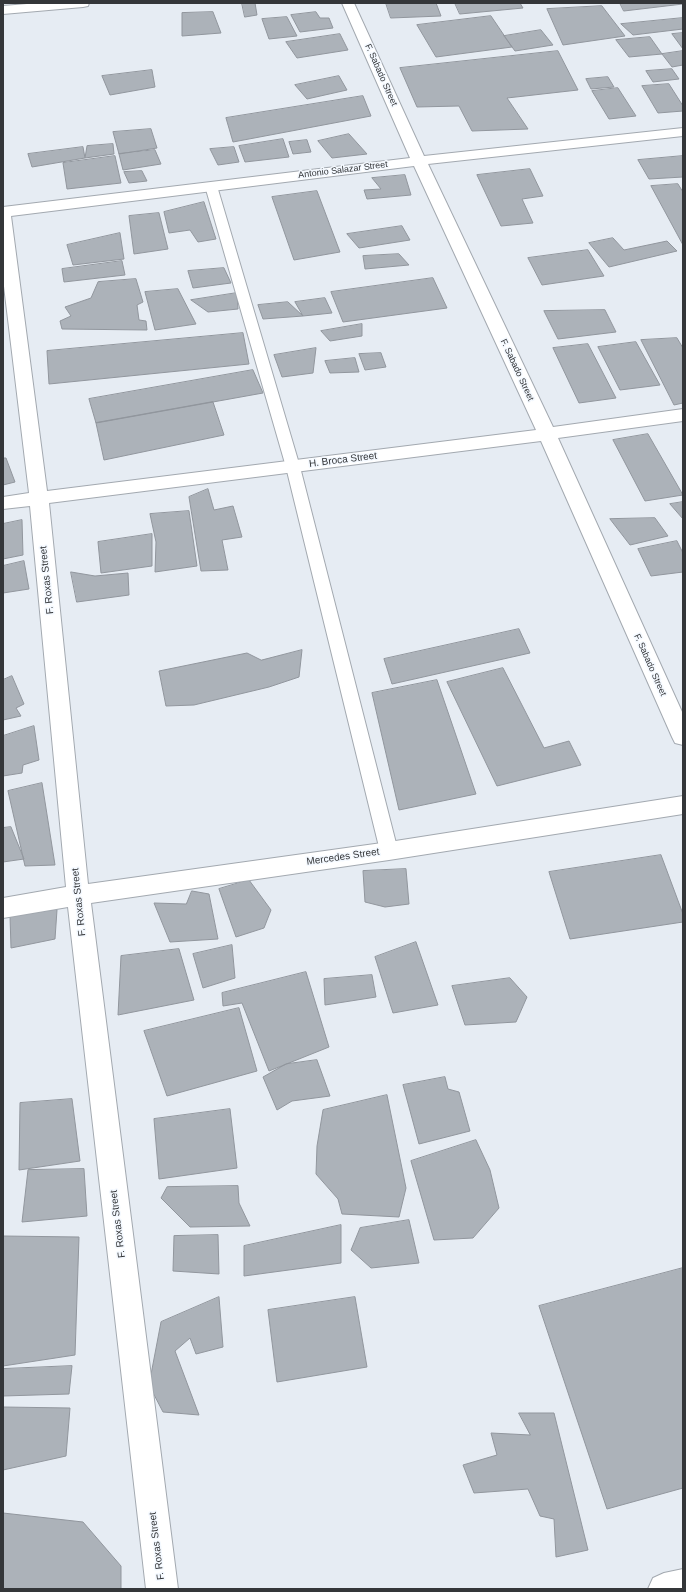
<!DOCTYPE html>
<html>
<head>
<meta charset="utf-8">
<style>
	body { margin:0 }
	#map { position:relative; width:686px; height:1592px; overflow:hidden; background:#e6ecf3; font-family:Helvetica,sans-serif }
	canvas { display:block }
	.frame { position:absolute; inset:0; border:4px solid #343639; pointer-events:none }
</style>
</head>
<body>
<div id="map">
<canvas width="686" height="1592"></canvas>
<div class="frame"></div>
</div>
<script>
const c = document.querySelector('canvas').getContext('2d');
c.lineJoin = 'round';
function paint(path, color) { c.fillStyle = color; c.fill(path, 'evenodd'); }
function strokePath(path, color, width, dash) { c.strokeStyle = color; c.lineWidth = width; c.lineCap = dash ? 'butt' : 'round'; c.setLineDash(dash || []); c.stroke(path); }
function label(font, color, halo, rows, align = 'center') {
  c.font = font + ' Helvetica,sans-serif'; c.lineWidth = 3; c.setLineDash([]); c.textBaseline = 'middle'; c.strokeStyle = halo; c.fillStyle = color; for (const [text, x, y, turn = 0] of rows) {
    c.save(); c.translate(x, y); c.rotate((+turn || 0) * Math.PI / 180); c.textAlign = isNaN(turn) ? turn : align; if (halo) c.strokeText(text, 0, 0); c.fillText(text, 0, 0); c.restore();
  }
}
const building = new Path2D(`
	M242 3H255L257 15 245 17Z
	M386 3H436L441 16 391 18Z
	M455 3H520L523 8 460 14Z
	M620 3H683V4L624 11Z
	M602 6 625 36 563 45 547 9Z
	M213 12 221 33 182 36V13Z
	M316 12 320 18H329L333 28 300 32 291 15Z
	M491 16 512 47 436 57 417 25Z
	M287 17 297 36 269 39 262 19Z
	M683 18V29L633 35 621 24Z
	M541 30 553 45 515 51 504 36Z
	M683 33V49L672 34Z
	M340 34 348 50 297 58 286 42Z
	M650 37 662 54 629 57 616 40Z
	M558 51 578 90 507 98 528 129 472 131 459 106 417 107 400 68Z
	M683 51V65L672 67 662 54Z
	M672 69 679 79 653 82 646 71Z
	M152 70 155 87 110 95 102 76Z
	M339 76 347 90 307 99 295 85Z
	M608 77 614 87 591 89 586 79Z
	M669 84 683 106V111L658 113 642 86Z
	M618 88 636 116 609 119 592 91Z
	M363 96 371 116 233 142 226 118Z
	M151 129 157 148 119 154 113 132Z
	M349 134 367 154 332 158 318 141Z
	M283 139 289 157 245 162 239 146Z
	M307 140 311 152 293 154 289 142Z
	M113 144 114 154 85 158 87 146Z
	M83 147 85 158 32 167 28 154Z
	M234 147 239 162 218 165 210 149Z
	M155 150 161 164 123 170 119 154Z
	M115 156 121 183 67 189 63 163Z
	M683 156V177L649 179 638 160Z
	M530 169 543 196 522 199 533 223 501 226 477 175Z
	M142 171 147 181 129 183 124 172Z
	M405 175 411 195 367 199 364 190 381 189 372 178Z
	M678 184 683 192V245L651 186Z
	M317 191 340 252 294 260 272 197Z
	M204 202 216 239 198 242 190 230 169 233 164 212Z
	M159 213 168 249 134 254 129 216Z
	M402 226 410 240 359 248 347 234Z
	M120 233 124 259 73 265 67 245Z
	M613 238 624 250 667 241 677 251 609 267 589 243Z
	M588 250 604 276 542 285 528 258Z
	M399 254 409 265 365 269 363 256Z
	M122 261 125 275 64 282 62 269Z
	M224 268 231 283 193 288 188 271Z
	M433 278 447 308 343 322 331 292Z
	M136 279 143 302 137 305 139 320 146 321 147 330 62 329 60 321 71 316 65 307 91 298 98 282Z
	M178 289 196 324 155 330 145 292Z
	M237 293 238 309 208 312 191 300Z
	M325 298 332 313 303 316 295 302Z
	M288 302 303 316 263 319 258 305Z
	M605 310 616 332 558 339 544 311Z
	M362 324V336L330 341 321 331Z
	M243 333 249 364 49 384 47 351Z
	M677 338 683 348V403L674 405 641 340Z
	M636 342 660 385 620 390 598 347Z
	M588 344 616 398 579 403 553 348Z
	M316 348 313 373 282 377 274 355Z
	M381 353 386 367 365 370 359 354Z
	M355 358 359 372 330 373 325 361Z
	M253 370 263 393 96 423 89 399Z
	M213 402 224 435 104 460 96 423Z
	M648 434 683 495 645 501 613 440Z
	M3 458H6L15 482 3 485Z
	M208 489 214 510 233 506 242 537 222 540 228 570 201 571 189 497Z
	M683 502V519L670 504Z
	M189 511 197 566 155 572 156 542 150 514Z
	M655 518 668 536 630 545 610 519Z
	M22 520 23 555 3 559V524Z
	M152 534V566L101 573 98 542Z
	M677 541 683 553V572L651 576 638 549Z
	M24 561 29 589 3 593V566Z
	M71 572 95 576 128 573 129 595 77 602Z
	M519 629 530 653 392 684 384 659Z
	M302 650 299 677 269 687 194 705 166 706 159 671 247 653 261 660Z
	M503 668 544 748 569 741 581 765 497 786 447 682Z
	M12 676 24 704 16 708 21 716 3 720V680Z
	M437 680 476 794 399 810 372 693Z
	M34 726 39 760 23 765 22 773 3 776V736Z
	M42 783 55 865 25 866 8 791Z
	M11 827 24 859 3 862V828Z
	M661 855 683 914V922L570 939 549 872Z
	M406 869 409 904 385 907 365 902 363 871Z
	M249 880 271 910 264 928 236 937 219 889Z
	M192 891 209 894 218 939 170 942 154 903 186 904Z
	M57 910 55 939 11 948 10 916Z
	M416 942 438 1005 393 1013 375 957Z
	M232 945 235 978 203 988 193 954Z
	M179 949 194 1000 118 1015 121 956Z
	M306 972 329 1047 269 1071 242 1003 223 1006 222 993Z
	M372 975 376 997 325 1005 324 979Z
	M510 978 527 997 516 1022 465 1025 452 986Z
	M239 1008 257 1071 167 1096 144 1031Z
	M317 1060 330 1096 292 1101 277 1110 263 1077 286 1064Z
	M445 1077 448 1089 459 1092 470 1131 419 1144 403 1085Z
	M387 1095 406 1188 399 1217 342 1214 338 1199 316 1174 317 1146 323 1110Z
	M72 1099 80 1161 19 1170 20 1103Z
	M230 1109 237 1168 159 1179 154 1119Z
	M476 1140 490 1170 499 1208 473 1238 434 1240 411 1161Z
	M84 1169 87 1216 22 1222 28 1170Z
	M238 1186 239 1203 250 1226 190 1227 161 1198 167 1187Z
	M409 1220 419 1263 371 1268 351 1250 360 1228Z
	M341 1225V1263L244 1276V1246Z
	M218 1235 219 1274 173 1271 174 1236Z
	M3 1236 79 1237 75 1355 3 1366Z
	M683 1268V1488L607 1509 539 1306Z
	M219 1297 223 1347 196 1354 190 1338 175 1351 199 1415 163 1412 149 1385 161 1322Z
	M355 1297 367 1367 277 1382 268 1310Z
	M72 1366 69 1394 3 1396V1369Z
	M3 1407 70 1408 66 1456 3 1470Z
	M519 1413H554L588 1550 556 1557 554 1519 540 1516 528 1489 474 1493 463 1465 497 1455 491 1433 530 1435Z
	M3 1513 83 1522 121 1566V1589H3Z`);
paint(building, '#acb2b9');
strokePath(building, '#91969d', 1);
const service = new Path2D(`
	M211 183 215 184 217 186 300 467 398 851 395 856 389 858 383 856 380 851 286 467 205 186 207 184Z`);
const minor = new Path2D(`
	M342 3H354L424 156 683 128V136L428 164 553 427 683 409V421L558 438 683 714V745L675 743 672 737 541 441 49 503 88 884 389 842 683 796V814L389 860 91 903 178 1589H146L68 907 3 918V898L66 887 30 506 3 509V497L29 493 3 278V207L410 158ZM414 166 536 430 47 491 11 216Z
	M683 1569V1589H648L653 1578 664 1573Z`);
const tertiary = new Path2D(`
	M39 3H89L88 6 83 7 3 14V6Z`);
strokePath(service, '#a3a9b0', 2);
strokePath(minor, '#a3a9b0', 2);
strokePath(tertiary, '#a3a9b0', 2);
paint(service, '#fff');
paint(minor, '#fff');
paint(tertiary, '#fff');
label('9px', '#343639', '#f4f9ff', [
	["F. Sabado Street",381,75,66],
	["Antonio Salazar Street",343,170,-7],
	["F. Sabado Street",517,370,65],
	["F. Sabado Street",650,665,66]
]);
label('10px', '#343639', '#f4f9ff', [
	["H. Broca Street",343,460,-7],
	["F. Roxas Street",47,580,-96],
	["Mercedes Street",343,857,-8],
	["F. Roxas Street",79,902,-96],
	["F. Roxas Street",118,1224,-97],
	["F. Roxas Street",157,1546,-97]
]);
</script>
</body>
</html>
